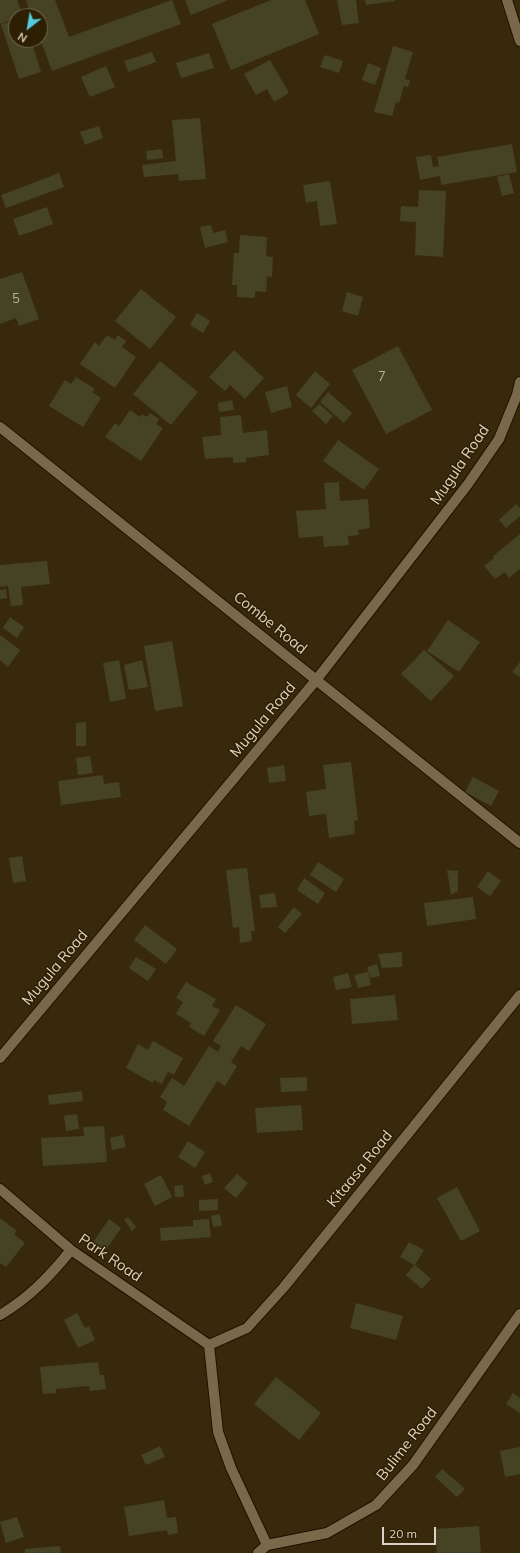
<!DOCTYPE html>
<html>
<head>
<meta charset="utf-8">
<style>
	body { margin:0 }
	#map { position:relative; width:520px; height:1553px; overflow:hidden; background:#38290d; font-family:Mulish,sans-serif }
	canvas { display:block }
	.north { position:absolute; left:8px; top:8px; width:40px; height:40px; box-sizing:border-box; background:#2e1f03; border:1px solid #746750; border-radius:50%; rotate:211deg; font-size:11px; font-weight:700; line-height:16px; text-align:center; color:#dcd2c3 }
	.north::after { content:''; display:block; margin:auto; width:14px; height:18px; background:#54cade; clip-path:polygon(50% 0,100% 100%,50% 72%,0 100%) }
	.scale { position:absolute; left:382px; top:1527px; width:54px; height:18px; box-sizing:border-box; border:2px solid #dcd2c3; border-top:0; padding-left:5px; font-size:12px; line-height:14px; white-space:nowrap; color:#dcd2c3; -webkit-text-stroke:3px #2e1f03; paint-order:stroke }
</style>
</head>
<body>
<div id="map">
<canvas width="520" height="1553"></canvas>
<div class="north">N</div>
<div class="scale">20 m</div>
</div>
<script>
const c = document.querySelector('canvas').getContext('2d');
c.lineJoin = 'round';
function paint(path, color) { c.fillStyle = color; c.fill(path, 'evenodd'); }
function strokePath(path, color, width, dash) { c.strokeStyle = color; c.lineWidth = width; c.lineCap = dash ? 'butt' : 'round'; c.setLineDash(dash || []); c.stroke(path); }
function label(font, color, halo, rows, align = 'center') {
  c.font = font + ' Mulish,sans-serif'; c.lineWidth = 3; c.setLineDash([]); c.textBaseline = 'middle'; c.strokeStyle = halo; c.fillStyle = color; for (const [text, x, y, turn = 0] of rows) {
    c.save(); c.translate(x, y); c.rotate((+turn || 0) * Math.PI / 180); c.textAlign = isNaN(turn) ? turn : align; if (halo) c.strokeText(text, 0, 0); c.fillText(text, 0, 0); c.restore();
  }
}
paint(new Path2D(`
	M0 0H17L23 16H16V18L0 24Z
	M26 0H55L69 37 172 0 181 24 52 71 40 39V16H31Z
	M185 0H228L191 15Z
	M271 0H305L319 34 231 70 212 24Z
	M337 0H356L359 23 342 25Z
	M365 0H395V1L366 5Z
	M16 20V40H31L41 72 19 79 1 24Z
	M393 46 413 52 405 79 410 80 408 87 404 86 399 103 396 102 392 116 374 112Z
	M152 52 156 62 128 72 124 61Z
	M209 53 214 68 181 78 176 63Z
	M325 55 343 61 339 73 320 67Z
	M270 60 289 93 274 102 267 89 256 95 244 74Z
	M368 63 381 68 375 85 362 80Z
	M106 66 115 87 90 97 81 77Z
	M200 118 206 179 179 181 178 174 144 177 142 165 176 161 172 120Z
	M99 126 103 138 85 145 80 132Z
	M512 144 517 172 441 185 440 176 420 180 416 157 431 155 433 167 439 166 437 157Z
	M162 149 163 158 147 160 146 151Z
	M59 173 64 187 6 208 1 195Z
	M509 174 514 193 502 196 497 177Z
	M330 181 337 224 320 226 317 201 306 203 303 185Z
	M419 190 446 191 443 257 415 255 416 222 400 221 401 206 418 207Z
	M47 207 53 224 19 236 13 219Z
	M211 225 213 233 225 230 228 242 205 248 200 227Z
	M240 235 267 237 266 256 273 257 272 277 267 276 266 292 255 291V298L237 297V285H232L234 253H239Z
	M22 272 39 319 19 326 16 318 0 324V279Z
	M141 289 176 317 150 349 115 321Z
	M347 292 363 297 358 316 342 311Z
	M197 313 210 321 203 333 190 325Z
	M107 335 115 340 118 335 126 341 122 347 136 357 115 388 80 364 95 342 99 346Z
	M398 346 432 410 386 434 352 370Z
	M234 350 264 378 245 399 230 385 225 391 209 377Z
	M160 361 198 392 171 425 133 394Z
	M315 371 330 384 311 408 296 395Z
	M76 377 95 389 92 392 101 398 83 427 49 406 65 380 71 384Z
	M287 386 292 407 271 413 265 392Z
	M328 392 352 413 344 423 320 402Z
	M232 400 234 410 219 412 218 403Z
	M319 404 333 416 326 424 312 411Z
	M130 410 140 417 142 414 147 417 150 413 159 419 156 424 163 428 141 461 105 437 115 423 119 426Z
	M241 415 243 433 267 430 269 455 246 458V462L233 463V457L205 459 202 437 221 435 220 417Z
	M338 440 379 469 364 490 323 461Z
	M339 482 340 501 368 499 370 528 358 530 359 535 348 536 349 545 324 547 323 536 299 538 296 511 326 509 324 483Z
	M516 504 520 508V516L506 528 499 520Z
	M520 534V569L509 578 505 572 495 579 484 566 494 558 493 556Z
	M47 561 50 584 21 587 23 605 11 606 8 586 0 587V565Z
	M6 589 7 598 0 599V590Z
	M10 617 24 627 17 638 3 628Z
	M448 620 480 642 459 672 427 651Z
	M0 635 20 650 8 667 0 660Z
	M172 641 183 706 155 711 144 646Z
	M424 650 454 676 431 701 401 674Z
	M119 660 126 699 110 702 103 663Z
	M142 660 148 687 129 690 124 665Z
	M520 662V677L512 672Z
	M86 722V746H76V723Z
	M90 756 93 773 78 775 76 758Z
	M351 762 358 820 354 821 355 834 329 838 326 814 309 816 306 792 326 789 323 765Z
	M284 765 286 781 269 783 267 768Z
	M103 775 104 784 119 782 121 797 61 805 58 781Z
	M473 777 499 791 491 806 465 792Z
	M22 856 26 881 13 883 9 858Z
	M318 862 344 879 336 892 310 875Z
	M247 868 255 931H251L252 941 240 943 239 927 233 928 226 870Z
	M447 870 458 871V891L451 895Z
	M488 871 501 881 490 896 477 887Z
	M304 878 325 893 318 904 297 890Z
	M275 893 277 907 261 908 259 895Z
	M473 897 476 919 427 926 424 903Z
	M294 907 302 914 285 933 278 927Z
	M145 925 177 949 166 964 134 940Z
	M402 952V967L382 968 378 954Z
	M136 957 156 969 148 981 129 968Z
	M377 964 380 976 370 978 367 967Z
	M368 972 371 985 358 988 354 975Z
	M348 973 352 987 336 990 333 977Z
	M186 982 216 999 212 1006 220 1010 204 1036 189 1027 191 1023 176 1014 183 1002 176 998Z
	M395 995 398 1020 352 1024 350 999Z
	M236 1005 266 1024 249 1051 241 1046 231 1062 237 1066 225 1086 217 1081 189 1126 163 1110 167 1102 160 1097 172 1078 184 1086 209 1046 218 1052 221 1046 213 1041Z
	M153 1041 183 1058 174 1075 168 1072 162 1084 154 1080 153 1083 126 1068 138 1044 148 1050Z
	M307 1077V1091L281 1092 280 1078Z
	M82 1091 83 1101 49 1105 48 1095Z
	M301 1105 303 1130 257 1133 255 1108Z
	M77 1114 79 1129 66 1131 64 1116Z
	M104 1126 107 1162 43 1166 41 1138 84 1136 83 1127Z
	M123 1135 126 1147 112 1150 110 1138Z
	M188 1141 205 1152 195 1168 178 1157Z
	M210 1173 213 1182 205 1185 202 1176Z
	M237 1174 248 1183 236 1198 224 1188Z
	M161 1175 172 1197 155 1206 144 1184Z
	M183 1185 184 1197H175L174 1186Z
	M457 1187 480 1231 461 1241 437 1198Z
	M218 1199V1210L199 1211V1200Z
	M220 1214 222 1226 213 1227 211 1216Z
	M128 1217 136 1227 132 1231 124 1220Z
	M0 1218 17 1231 14 1234 25 1243 6 1267 0 1263Z
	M109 1219 121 1228 104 1253 92 1244Z
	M209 1219 211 1237 161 1241 160 1228 193 1226V1220Z
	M409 1242 424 1250 415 1265 431 1279 422 1289 406 1275 414 1265 400 1257Z
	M356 1303 403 1316 396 1340 350 1328Z
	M77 1313 85 1328 89 1326 95 1340 78 1348 64 1320Z
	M98 1362 100 1375H104L106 1389 90 1391 89 1386 56 1389V1393L43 1394 40 1367Z
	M276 1377 321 1413 299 1440 254 1404Z
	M513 1393 520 1398V1413L506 1404Z
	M160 1446 165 1457 146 1465 141 1455Z
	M520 1447V1474L505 1477 500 1451Z
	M442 1469 465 1489 457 1497 435 1477Z
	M164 1500 167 1518 176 1517 178 1533 168 1535 167 1530 129 1536 124 1507Z
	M17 1517 24 1537 6 1543 0 1522Z
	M479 1526 481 1553H437L435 1529Z
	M60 1546 61 1553H25V1549Z`), '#454324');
const street = new Path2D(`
	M507 0 520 41
	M0 427 520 843
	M0 1058 317 679 468 484 499 439 517 395 520 382
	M0 1189 71 1250 209 1345
	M0 1315C29 1298 50 1276 71 1250
	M209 1345 247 1328 284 1287 520 995
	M209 1345 218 1432 231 1468 267 1545
	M258 1553 267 1545 327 1533 376 1505 413 1465 520 1314`);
strokePath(street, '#1f1100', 12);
strokePath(street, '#7a684b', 10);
label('13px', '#b6ae9b', null, [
	["5",16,299],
	["7",382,377]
]);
label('15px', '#dcd2c3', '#2e1f03', [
	["Mugula Road",460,465,-56],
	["Combe Road",270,623,39],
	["Mugula Road",263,720,-50],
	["Mugula Road",55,968,-50],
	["Kitaasa Road",360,1169,-51],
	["Park Road",110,1258,34],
	["Bulime Road",407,1444,-52]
]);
</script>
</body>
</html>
